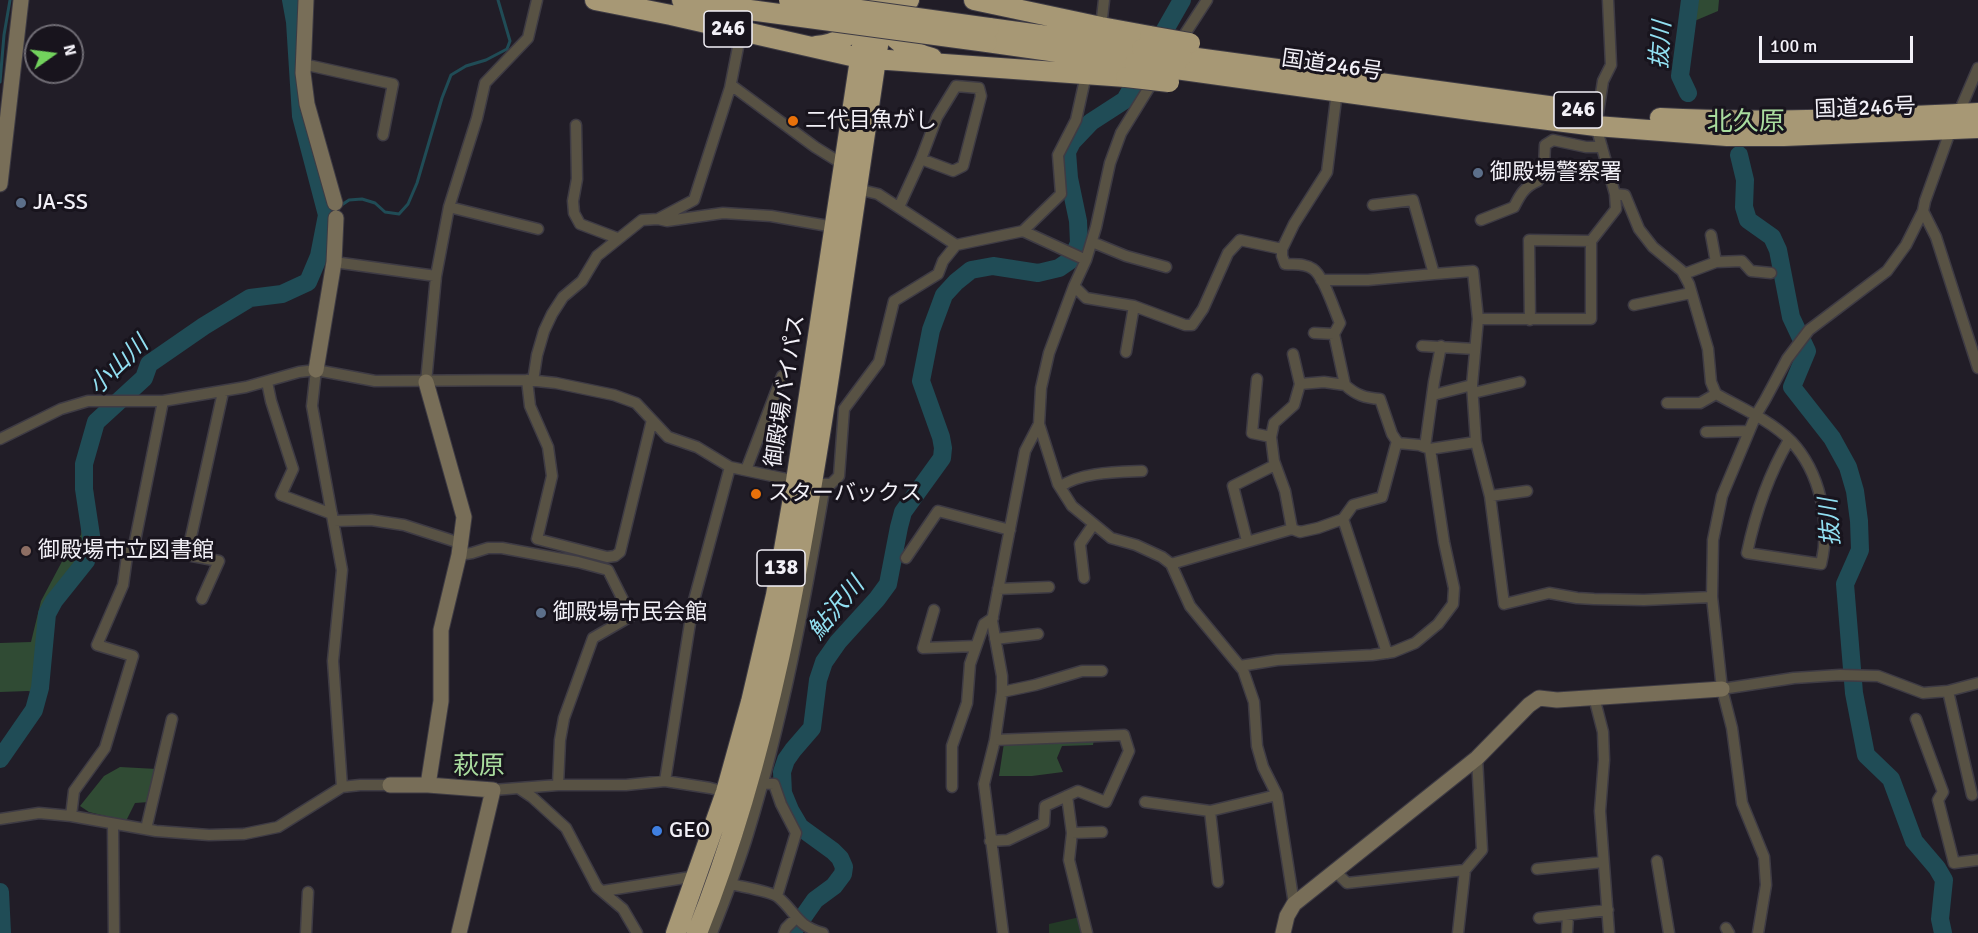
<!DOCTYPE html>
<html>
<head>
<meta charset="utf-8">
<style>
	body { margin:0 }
	#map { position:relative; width:1978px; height:933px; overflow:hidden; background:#211d27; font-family:Signika,sans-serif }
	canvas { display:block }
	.north { position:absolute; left:24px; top:24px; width:60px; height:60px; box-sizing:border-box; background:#18141d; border:2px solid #6f6c74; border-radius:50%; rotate:76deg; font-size:16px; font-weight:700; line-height:24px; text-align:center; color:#f2f0f7 }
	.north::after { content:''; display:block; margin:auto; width:21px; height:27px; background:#72d25d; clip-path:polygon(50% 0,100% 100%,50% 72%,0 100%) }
	.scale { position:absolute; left:1759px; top:36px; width:154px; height:27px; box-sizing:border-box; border:3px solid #f2f0f7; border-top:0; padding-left:8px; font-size:18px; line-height:21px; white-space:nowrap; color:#f2f0f7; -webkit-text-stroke:4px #18141d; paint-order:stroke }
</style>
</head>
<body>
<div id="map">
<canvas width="1978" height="933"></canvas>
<div class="north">N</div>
<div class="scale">100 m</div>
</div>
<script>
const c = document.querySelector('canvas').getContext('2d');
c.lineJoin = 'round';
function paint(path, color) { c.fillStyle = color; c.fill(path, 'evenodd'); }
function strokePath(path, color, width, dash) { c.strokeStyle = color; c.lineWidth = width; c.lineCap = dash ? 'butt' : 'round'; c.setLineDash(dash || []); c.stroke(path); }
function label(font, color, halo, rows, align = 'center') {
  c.font = font + ' Signika,"Noto Sans JP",sans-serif'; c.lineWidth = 6; c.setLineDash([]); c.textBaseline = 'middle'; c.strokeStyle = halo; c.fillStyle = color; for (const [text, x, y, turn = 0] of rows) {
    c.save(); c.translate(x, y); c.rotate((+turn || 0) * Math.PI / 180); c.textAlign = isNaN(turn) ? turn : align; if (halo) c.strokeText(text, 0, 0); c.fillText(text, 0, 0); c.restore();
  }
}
paint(new Path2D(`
	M1080 917 1083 933H1049V924Z`), '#233926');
paint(new Path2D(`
	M1692 0H1719L1718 11 1692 22Z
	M91 462 95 517 94 559 50 618 45 695 28 691 0 692V643L31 642 41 601 67 552 81 535Z
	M1094 739 1093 745 1062 746 1057 758 1063 772 1032 776H999L1004 743Z
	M120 767 157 769 149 802 135 803 126 821 89 812 80 806 104 776Z`), '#304b34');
strokePath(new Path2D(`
	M0 82 4 35 10 0
	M327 215 349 200 362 199 375 203 385 212 399 214 408 204 417 183 442 98 451 75 466 66 486 60 507 49 510 41 498 0`), '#204c56', 3);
strokePath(new Path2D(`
	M1688 93 1680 76 1690 0
	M1739 155 1745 180 1744 207 1748 220 1772 237 1778 250 1791 317 1807 351 1792 387 1832 438 1848 467 1855 491 1859 521 1860 550 1845 584 1854 693 1866 755 1891 779 1914 841 1937 868 1944 880 1940 919 1943 933
	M0 759 34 710 40 688 47 614 54 601 86 561 92 542 84 489V464L96 422 144 378 149 364 204 326 250 298 282 294 308 282 319 256 327 215 301 116 295 22 291 0
	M0 892 2 933
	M792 933 815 900 834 886 843 874 844 867 840 858 833 851 800 827 790 810 783 793 782 772 786 760 793 750 812 728 818 680 824 662 838 642 877 599 888 584 899 527 903 512 942 458 943 448 941 437 921 381 931 330 944 295 956 282 971 270 993 266 1038 273 1059 268 1072 259 1079 243 1078 221 1069 178 1067 152 1072 142 1091 122 1125 100 1182 0`), '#204c56', 18);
const street = new Path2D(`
	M1101 27 1104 0
	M1179 43 1207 0
	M303 64 393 84 383 135
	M1155 78 1121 133 1110 163 1096 227 1086 260 1074 286 1049 353 1041 388 1039 424 1058 484 1072 506 1111 538 1136 545 1162 557 1171 564 1190 606 1243 670 1254 702 1257 746 1263 767 1277 795 1294 904
	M731 85 815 147 844 165
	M576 125 577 179 573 201 574 213 580 224 617 238
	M857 189 878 194 956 245 1023 231 1086 260
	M1615 194 1625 195 1639 229 1653 247 1682 271 1689 284 1708 349 1711 382 1716 394C1741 408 1770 420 1791 441 1820 472 1831 522 1821 564L1747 553C1755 515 1769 474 1789 440
	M1373 205 1413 200 1434 274 1473 271 1478 319
	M449 207 538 229
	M899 207 921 159 937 117 956 86 979 88 981 96 963 166 953 171 921 159
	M1923 211 1936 237 1978 368
	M658 219 667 221 723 213 771 216 834 227
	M1481 220 1514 207C1520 195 1524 187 1538 181L1544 167 1545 145 1553 140 1586 147H1602
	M1023 231 1061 194 1058 155 1076 120 1086 75
	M1711 235 1716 262
	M1092 242 1126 256 1166 267
	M334 262 436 276
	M1684 274 1716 262 1742 261 1751 271 1771 273
	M1321 280H1368L1434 274
	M1074 286 1086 298 1134 306 1185 325H1192L1203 309 1228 253 1240 240 1282 249
	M1634 305 1691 293
	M1530 320 1529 240 1591 241 1616 209 1615 194 1596 126 1603 81 1611 65 1608 0
	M1314 333 1334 334
	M1422 346 1475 349
	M1126 352 1134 306
	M1293 354 1300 384
	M316 370 312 406 342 570 333 661 342 787
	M1257 379 1252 433 1271 437
	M527 380 530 406 548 447 552 476 537 539 607 557 615 556 620 552 652 420
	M533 381 537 355 544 331 552 314 563 297 582 281 597 256 642 220 658 219 694 200 730 88 741 32
	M267 382 271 401 293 469 281 495 332 514
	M426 382 436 276 449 207 477 118 485 83 528 38 537 0
	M1345 385C1356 395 1365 398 1380 399L1392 434 1398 443 1419 445 1430 449 1476 442
	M1473 393 1520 382
	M1433 395 1472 385
	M1667 403H1700L1716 394
	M1706 432 1748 431
	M0 439 61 409 88 401H163L246 387 299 372 316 370 375 381 527 380 556 383 614 395 636 403 668 437 697 447 730 467 796 481
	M1425 447 1434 382 1441 346
	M746 470 782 376
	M820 484H831L839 476 844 409 879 362 894 301 938 274 943 261 956 245
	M1060 487C1079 472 1118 472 1142 471
	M1527 491 1490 496 1476 442 1472 385 1478 319H1591V241
	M1490 496 1504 604 1549 593 1577 598 1594 599 1644 600 1712 597
	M1343 519 1387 653
	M334 521 371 520 404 525 460 543
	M1292 529 1285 491 1274 461 1271 437 1274 423 1294 405 1300 384 1324 382 1345 385 1334 334 1340 323C1334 310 1324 276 1313 269 1305 263 1294 265 1285 264L1282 256V249L1294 224 1327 172 1337 91
	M1247 541 1233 486 1275 465
	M459 555 472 553 488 548H502L578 562 608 570 631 616 593 638 564 718 560 740 558 785
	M906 558 938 511 1010 530
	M1171 564 1292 529 1300 532 1318 528 1343 519 1353 505 1382 497 1397 441
	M1084 578 1080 544 1093 525
	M998 589 1049 587
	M202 599 219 561 187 555 223 392
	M934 610 923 648 976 646
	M995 639 1038 634
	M1240 666 1277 660 1372 655 1393 652 1415 643 1438 624 1453 604 1454 588 1444 542 1430 449
	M1722 689 1794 678 1840 675 1878 676 1923 693 1948 691 1978 683
	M1948 691 1972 795
	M1002 692 1035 685 1082 671H1102
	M1594 697 1603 732 1604 760 1600 811 1609 933
	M1916 719 1943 792 1938 800 1954 863 1978 860
	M665 781 693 604 730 467
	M757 783 774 784 781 804 796 833 777 896
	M952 787V746L967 703 970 664 984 624 993 618
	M520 789 532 797 566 828 597 887 623 909 637 933
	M493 790 558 785H626L665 781 710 788 726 792
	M1067 796 1072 833 1069 860 1087 933
	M1145 802 1210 811 1277 795
	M1210 811 1218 882
	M71 816 74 791 105 748 133 656 97 645 123 585 128 549 134 546 163 401
	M0 819 39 813 71 816 156 831 209 835 244 834 278 827 342 787 360 785H390
	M113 825 114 933
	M146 829 172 719
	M1072 833 1102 832
	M990 841 1008 840 1044 823 1045 806 1078 791 1106 802 1129 751 1124 735 995 740
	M1657 861 1669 933
	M1537 869 1603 862
	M1335 871 1347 883 1465 870
	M731 884C742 887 770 891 778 897 796 912 796 926 823 933
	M603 891 697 876
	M1539 918 1608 910
	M1726 928 1729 933
	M306 933 308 892
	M712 933C725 900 738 867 748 834 783 720 805 602 825 485
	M784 933 786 928 796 918
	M1003 933 984 784 995 740 1002 692V676L992 621 1025 451 1039 424
	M1458 933 1465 870 1482 850 1477 758
	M1567 933 1568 915
	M1758 933 1766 885 1764 857 1742 803 1732 728 1722 689 1712 597 1713 540 1722 496 1756 415 1765 400 1787 359 1809 330 1887 271 1906 245 1923 211 1925 201 1947 140 1978 68`);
const secondary = new Path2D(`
	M306 0 303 73 307 104 335 203
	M0 184 21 0
	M316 370 334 262 336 218
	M426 382 464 517 459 555 441 630V701L428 785
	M390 785H428L493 790 459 933
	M1283 933 1287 916 1294 904 1477 758 1529 705 1539 698 1557 700 1722 689`);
const highway = new Path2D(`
	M595 0 671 15 860 58 1126 77
	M682 0 757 11
	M974 0 1101 27 1150 36
	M880 19C891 38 910 53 932 58
	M879 22 888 13 909 0
	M989 28 1142 49
	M987 42 1135 63
	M816 46C838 44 856 33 870 16
	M1182 56 1563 108
	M1176 69 1478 111 1596 126 1727 136H1784L1978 128
	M1660 118C1766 124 1872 118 1978 113
	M676 933 726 792 751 702 776 595 796 481 869 0
	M697 933C769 753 801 560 830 370 848 246 866 123 885 0`);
strokePath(street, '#3e3b44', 13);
strokePath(secondary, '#3e3b44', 17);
strokePath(highway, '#3e3b44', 22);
strokePath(street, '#585244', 10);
strokePath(secondary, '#786e58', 15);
strokePath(highway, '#a79875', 20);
const highwayBridge = new Path2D(`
	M789 0 989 28
	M757 11 987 42
	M1150 36 1190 43
	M1142 49 1182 56
	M1135 63 1176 69
	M1126 77 1169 82`);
strokePath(highwayBridge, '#3e3b44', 22, []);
strokePath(highwayBridge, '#a79875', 20);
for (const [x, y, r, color] of [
	[793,121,6,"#e8710a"],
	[1478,173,6,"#5c6f8a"],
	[21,203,6,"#5c6f8a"],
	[756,494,6,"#e8710a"],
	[26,551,6,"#8d6e63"],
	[541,613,6,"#5c6f8a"],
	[657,831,6,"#3f7fe0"]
]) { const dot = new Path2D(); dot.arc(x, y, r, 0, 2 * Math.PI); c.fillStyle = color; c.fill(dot); strokePath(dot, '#18141d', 2); }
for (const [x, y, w] of [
	[728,29,48],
	[1578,110,48],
	[781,568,48]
]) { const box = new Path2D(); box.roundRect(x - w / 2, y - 18, w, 36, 4.5); c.fillStyle = '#18141d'; c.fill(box); strokePath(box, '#f2f0f7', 1.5); }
label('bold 21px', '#f2f0f7', null, [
	["246",728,29],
	["246",1578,110],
	["138",781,568]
]);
label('22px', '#f2f0f7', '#18141d', [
	["国道246号",1332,66,8],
	["国道246号",1865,109,-2],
	["御殿場バイパス",786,391,-81]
]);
label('22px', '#f2f0f7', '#18141d', [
	["二代目魚がし",805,121],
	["御殿場警察署",1490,173],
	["JA-SS",33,203],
	["スターバックス",768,494],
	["御殿場市立図書館",38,551],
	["御殿場市民会館",553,613],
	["GEO",669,831]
], 'left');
label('italic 24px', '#91dff1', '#18141d', [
	["抜川",1662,45,-86],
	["小山川",119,366,-44],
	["抜川",1831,522,-94],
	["鮎沢川",837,609,-50]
]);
label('26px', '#a9dc9e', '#18141d', [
	["北久原",1746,123],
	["萩原",479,767]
]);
</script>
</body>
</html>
